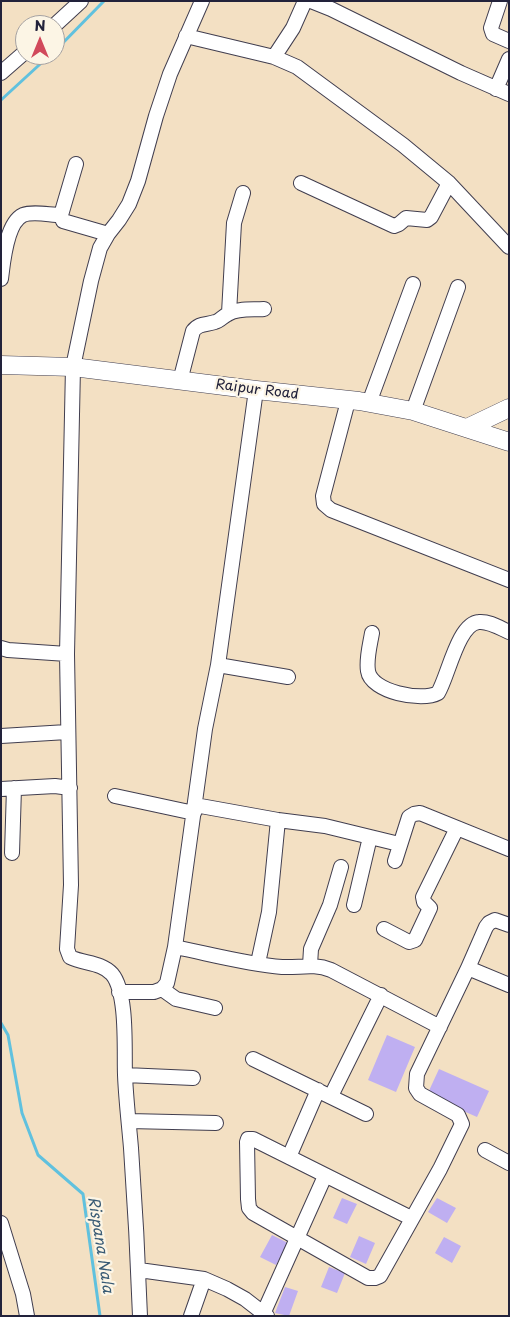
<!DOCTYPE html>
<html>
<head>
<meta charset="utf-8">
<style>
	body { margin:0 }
	#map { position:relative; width:510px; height:1317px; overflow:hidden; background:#f3e0c3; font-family:"Playpen Sans",sans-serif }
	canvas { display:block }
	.frame { position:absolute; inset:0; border:2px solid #22223b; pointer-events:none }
	.north { position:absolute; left:15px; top:15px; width:50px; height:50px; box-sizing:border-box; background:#fcf5e5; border:1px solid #a5a1a1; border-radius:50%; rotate:0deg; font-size:14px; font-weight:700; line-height:20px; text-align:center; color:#22223b }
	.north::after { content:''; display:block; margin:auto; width:18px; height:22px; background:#d1495b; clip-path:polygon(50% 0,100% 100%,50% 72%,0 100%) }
</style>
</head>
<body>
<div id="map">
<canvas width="510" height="1317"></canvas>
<div class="frame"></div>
<div class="north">N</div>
</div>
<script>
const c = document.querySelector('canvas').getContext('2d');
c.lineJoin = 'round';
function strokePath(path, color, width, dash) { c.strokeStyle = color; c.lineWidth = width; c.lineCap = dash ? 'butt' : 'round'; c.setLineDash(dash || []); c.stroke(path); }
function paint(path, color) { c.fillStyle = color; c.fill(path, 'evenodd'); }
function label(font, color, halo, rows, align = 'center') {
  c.font = font + ' "Playpen Sans",sans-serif'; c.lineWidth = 4.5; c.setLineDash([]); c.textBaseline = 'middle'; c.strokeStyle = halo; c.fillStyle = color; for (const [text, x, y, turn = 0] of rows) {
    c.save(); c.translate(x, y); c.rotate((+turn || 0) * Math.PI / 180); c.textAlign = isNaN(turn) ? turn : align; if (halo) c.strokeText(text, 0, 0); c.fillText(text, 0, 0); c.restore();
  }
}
strokePath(new Path2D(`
	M55 51 104 1
	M1 100 50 55
	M1 1023 8 1035 22 1113 38 1155 83 1194 100 1316`), '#60c1de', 3);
paint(new Path2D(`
	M387 1035 415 1047 396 1092 368 1080Z
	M439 1069 489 1091 477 1117 427 1095Z
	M342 1198 357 1204 347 1224 333 1218Z
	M437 1198 456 1208 447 1223 428 1212Z
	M272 1235 288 1243 276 1265 260 1257Z
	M359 1236 375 1243 366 1264 350 1257Z
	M444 1237 461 1246 452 1263 435 1253Z
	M329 1267 345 1273 337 1293 321 1287Z
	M285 1287 298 1291 289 1316 275 1313Z`), '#bfaff1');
const minor = new Path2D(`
	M311 1 331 9 461 73 509 94
	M500 1 491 28 493 34 509 41
	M55 25 81 1
	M186 36 274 57 297 67 403 145 449 183 509 247
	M274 57 293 28 305 1
	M1 73 25 52
	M496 89 509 59
	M76 164 61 215 63 221 108 234
	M301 183 394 226 399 224 406 218 427 220 431 217 449 183
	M1 279C3 263 6 223 23 215 33 211 50 215 61 215
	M229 313 234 223 243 193
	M180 381 193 331C199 323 206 325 215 322 220 321 223 316 228 314 237 308 253 310 264 309
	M348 401 323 496 324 504 331 510 509 580
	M369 403 413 284
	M413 411 458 287
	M372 633C370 645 366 659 368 671 371 692 422 702 438 693 448 677 458 623 479 622 489 621 500 628 509 632
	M1 648 8 650 67 654
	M218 665 288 677
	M1 736 67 732
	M1 789 55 786 70 788
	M115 796 194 813
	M195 805 278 820 325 826 399 844
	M12 853 14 788
	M395 861 409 817 414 814 420 813 509 849
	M354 905 370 837
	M384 929 409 942 415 940 430 908 424 902 423 897 457 828
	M175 947C210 954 246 964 282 967 300 968 313 963 331 970L440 1027
	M258 963 269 912 278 820
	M310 965 311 949 330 905 341 867
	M468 968 509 985
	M162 989 176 999 215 1008
	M119 992H154L162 989 167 983 175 947 205 729 218 665 256 390
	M253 1059 366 1114
	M125 1075 193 1078
	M331 1096 381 995
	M129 1121 216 1123
	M485 1150 509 1163
	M289 1157 318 1090
	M411 1218 253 1139H248L247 1142 248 1199 249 1208 253 1213 368 1278H375L380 1276 440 1169 462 1124 458 1115 420 1094 416 1088 417 1074 468 968 486 927 489 923 495 920 509 925
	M1 1223 23 1294 27 1316
	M139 1270 204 1279 227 1289 245 1299 267 1316
	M263 1314 325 1176
	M140 1316C138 1260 135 1204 131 1148 129 1124 126 1100 125 1075 124 1052 128 993 112 974 101 962 84 964 70 957L67 949 71 885 67 654 73 367 91 281 100 248 108 234 119 220 129 204 138 181 156 116 170 74 202 1
	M191 1316 204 1279`);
const major = new Path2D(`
	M1 365 73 367 256 390 359 401 413 411 509 442
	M467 428 509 408`);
strokePath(minor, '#413e4f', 16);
strokePath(major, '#413e4f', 19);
strokePath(minor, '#fff', 14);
strokePath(major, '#fff', 18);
label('14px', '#22223b', '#fcf5e5', [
	["Raipur Road",257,390,7]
]);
label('italic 15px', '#385a74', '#fcf5e5', [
	["Rispana Nala",100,1245,81]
]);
</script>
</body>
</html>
